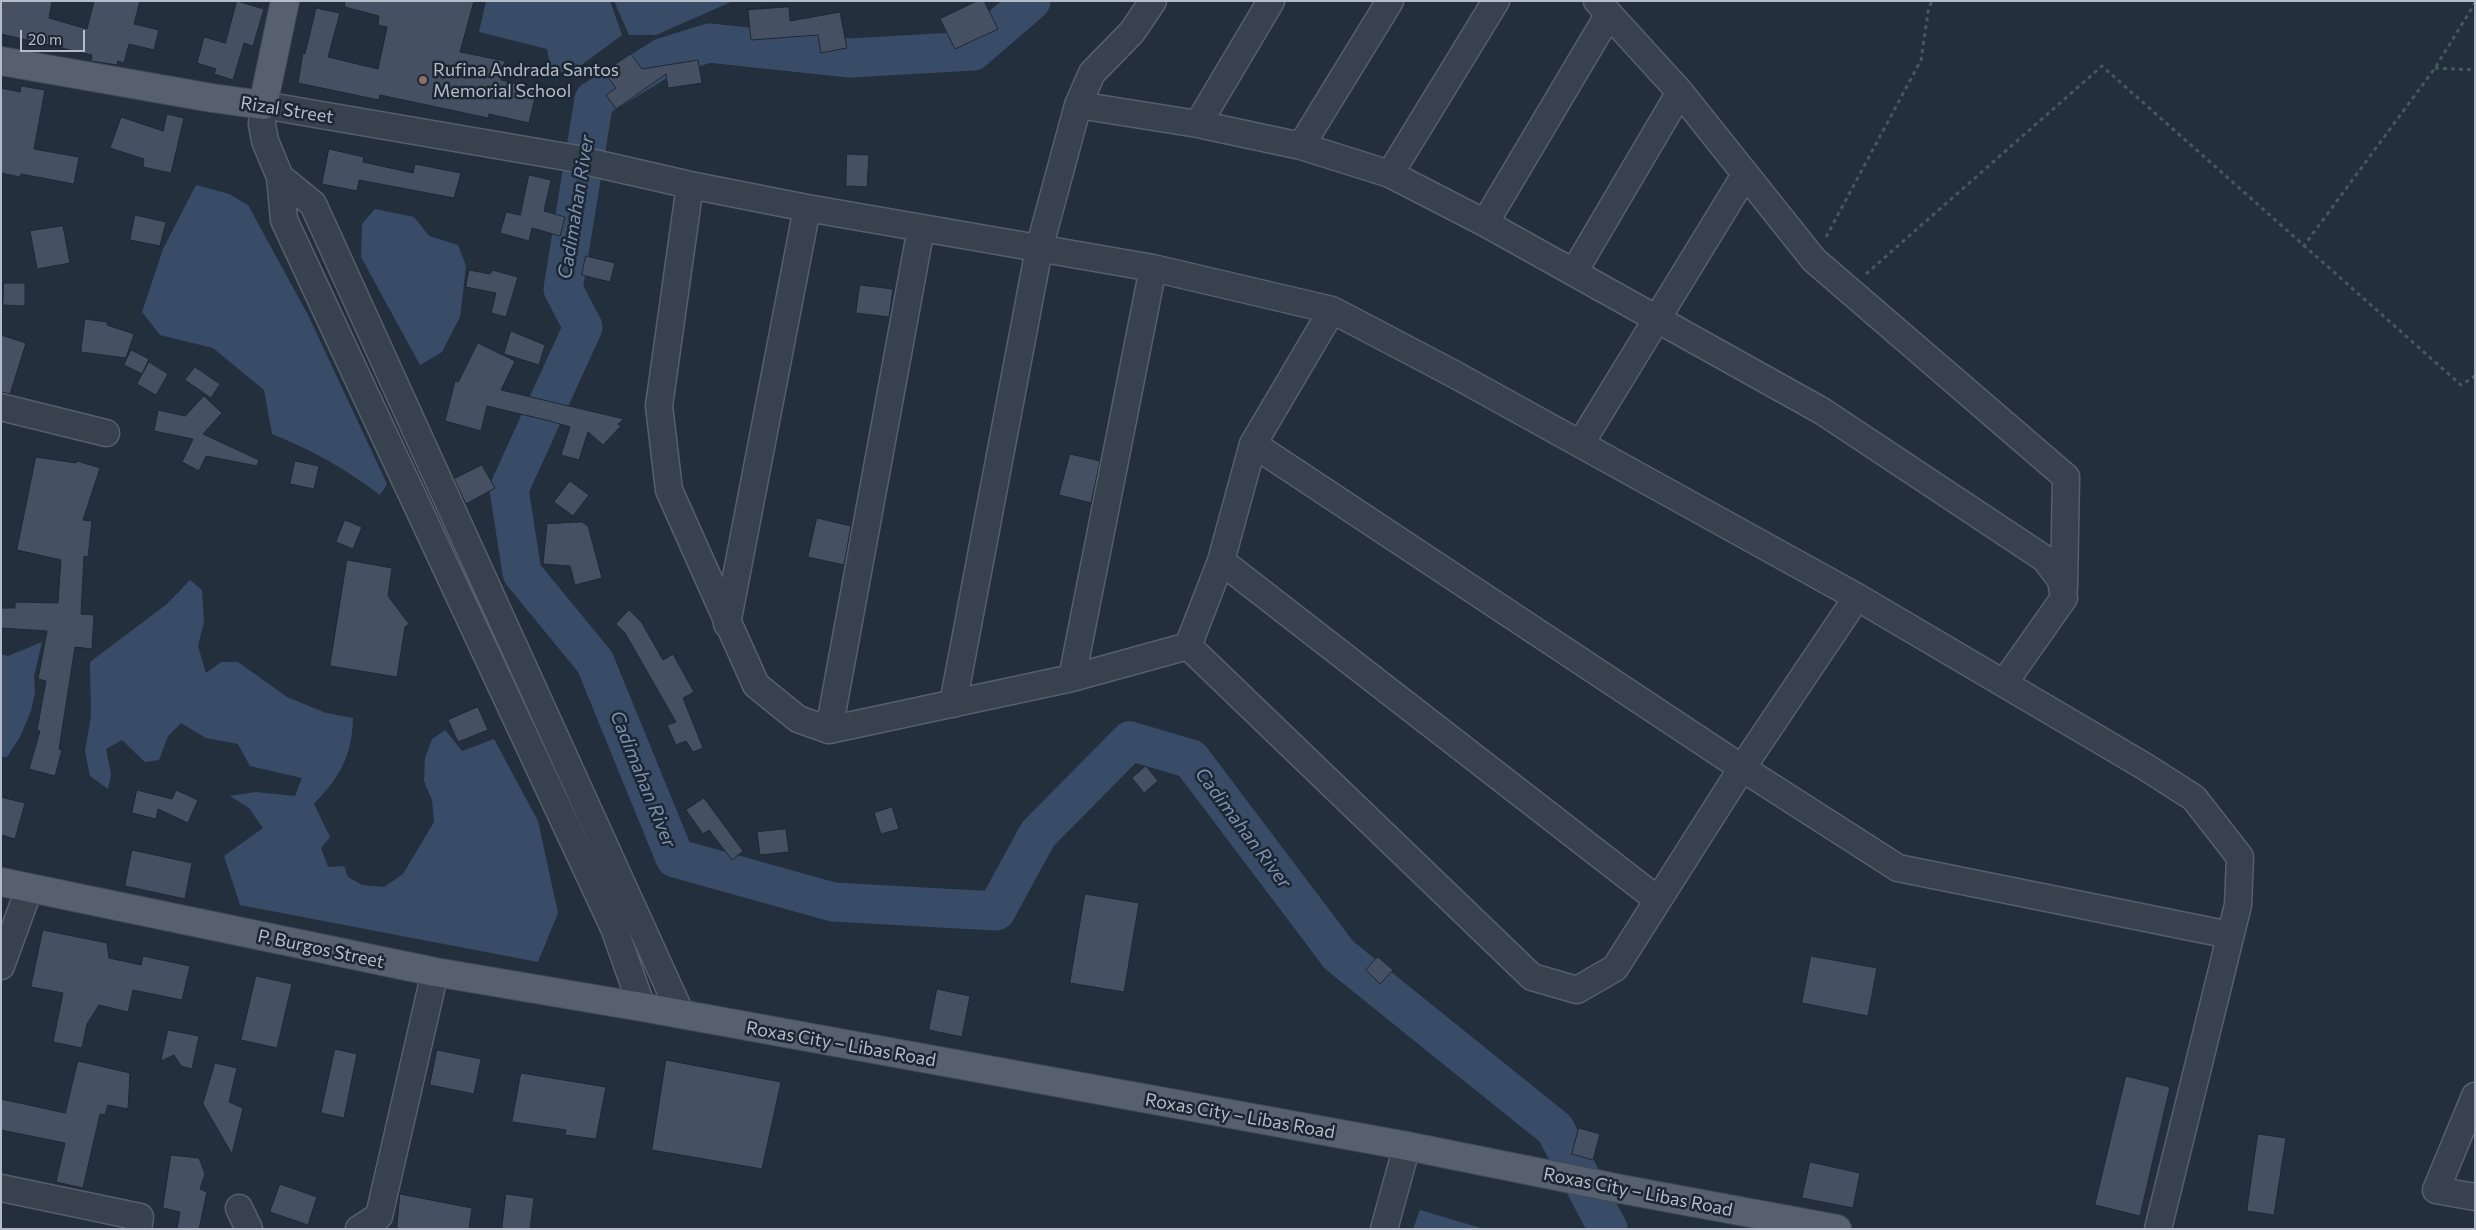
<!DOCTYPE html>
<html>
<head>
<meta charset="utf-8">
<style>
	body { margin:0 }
	#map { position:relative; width:2476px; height:1230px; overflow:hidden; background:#242f3e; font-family:Commissioner,sans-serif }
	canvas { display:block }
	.frame { position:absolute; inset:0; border:2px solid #b4bcc9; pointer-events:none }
	.scale { position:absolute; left:20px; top:30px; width:65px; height:22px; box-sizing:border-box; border:2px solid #b4bcc9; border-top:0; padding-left:6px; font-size:15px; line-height:18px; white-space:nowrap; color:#b4bcc9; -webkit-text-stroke:4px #1d2633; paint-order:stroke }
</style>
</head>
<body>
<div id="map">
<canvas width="2476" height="1230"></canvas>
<div class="frame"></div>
<div class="scale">20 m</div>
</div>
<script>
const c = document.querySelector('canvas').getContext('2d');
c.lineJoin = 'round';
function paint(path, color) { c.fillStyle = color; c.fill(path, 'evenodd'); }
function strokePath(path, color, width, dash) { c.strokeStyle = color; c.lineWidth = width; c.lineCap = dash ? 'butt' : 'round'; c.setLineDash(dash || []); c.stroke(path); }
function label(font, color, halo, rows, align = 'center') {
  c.font = font + ' Commissioner,sans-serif'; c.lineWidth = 5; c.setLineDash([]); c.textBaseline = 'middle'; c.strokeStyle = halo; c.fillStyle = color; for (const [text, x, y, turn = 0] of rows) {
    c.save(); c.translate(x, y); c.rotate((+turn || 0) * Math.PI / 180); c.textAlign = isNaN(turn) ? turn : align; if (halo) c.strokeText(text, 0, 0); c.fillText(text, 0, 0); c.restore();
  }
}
paint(new Path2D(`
	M486 1H610L622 35 568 75 551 68 547 49 479 32Z
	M614 1H733L656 35H629Z
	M196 185 229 194 248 205 308 315 387 484 380 495C344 468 314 451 272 434L264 390 213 348 160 335 142 312 163 249Z
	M375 209 414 217 429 236 458 245 466 266 460 317 442 352 420 365 361 257 362 224Z
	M190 580 202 590 204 622 198 646 206 673 221 662H238L287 697 326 713 353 718C352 756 340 777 314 804L330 837 321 848 328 867 344 866 348 877 362 885 384 887 403 874 434 822 432 800 424 781 425 758 432 739 445 730 462 751 494 739 538 821 558 913 538 962 240 905 224 856 263 828 249 808 230 796 256 792 295 796 302 778 250 766 238 744 206 738 181 723 168 736 159 760 145 762 122 740 106 749 111 774 108 789 90 776 85 751 91 716 90 662 167 604Z
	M42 642 34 676 35 692 31 711 20 737 7 757H1V654L8 656Z
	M1420 1210 1484 1229H1413Z`), '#394c67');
strokePath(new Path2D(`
	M1031 1 973 51 850 58 709 43 664 57 594 100 563 289 583 327 509 489 522 573 595 662 675 858 833 902 996 911 1038 834 1130 741 1191 759 1339 955 1555 1129 1608 1229`), '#394c67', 39);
const building = new Path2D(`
	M1 1H52L49 18 87 29 94 1H140L134 24 159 30 154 50 129 44 124 63 118 61 117 65 91 61 92 55 1 34Z
	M237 1 264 9 253 46 244 43 233 80 214 74 216 69 197 63 204 37 225 43Z
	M345 1H474L460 52 505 61 501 80 537 89 529 123 489 114 488 118 380 95 379 100 298 83 303 53 305 54 316 8 340 13 328 57 378 69 387 27 378 25 379 16 345 7Z
	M977 1H984L998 29 955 49 940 19Z
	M789 7 790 21 840 12 847 48 821 53 818 35 751 40 748 10Z
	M631 54 642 69 698 60 702 83 668 88 666 74 616 109 606 95 616 88 604 72Z
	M21 86 45 90 34 149 79 157 74 184 21 174 20 177 1 173V88L20 92Z
	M167 114 184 118 171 173 143 167 144 159 110 148 121 117 163 131Z
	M329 149 364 157 363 162 413 173 415 164 461 173 454 198 359 180 357 191 322 184Z
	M847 154 869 155 867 187 846 186Z
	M529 175 551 180 544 211 565 217 560 236 532 228 529 241 500 233 506 212 520 215Z
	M135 215 166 222 160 246 130 240Z
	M63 226 70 263 37 269 30 231Z
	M586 256 615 263 610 282 582 275Z
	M469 270 490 274 492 270 518 277 506 317 491 313 496 293 466 287Z
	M4 283H25V306L3 305Z
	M860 285 893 289 889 317 856 313Z
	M85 319 107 322V325L134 334 126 358 81 352Z
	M511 331 545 345 539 365 504 354Z
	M1 335 26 343 10 394 1 392Z
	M478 343 515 361 501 390 624 419 618 424 621 426 603 445 588 432 579 460 561 455 570 427 550 421 487 406 481 431 445 421 455 381 458 382Z
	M131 350 149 359 142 374 124 365Z
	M149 362 168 374 156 395 137 384Z
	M195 367 220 384 211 398 185 380Z
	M204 396 222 413 203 434 259 460 257 466 206 456 199 471 182 462 193 439 154 431 158 410 185 416Z
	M1070 454 1100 461 1091 503 1059 495Z
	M36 457 76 463 77 461 100 468 83 520 92 521 88 557 84 556 81 614 94 615 92 649 75 647 59 749 62 750 55 776 29 769 40 731 37 730 46 681 38 679 47 631 1 628V608H15V602L58 603 61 560 17 550Z
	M295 461 319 466 314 489 290 484Z
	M482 465 495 488 466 504 454 479Z
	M570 481 589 495 573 516 554 502Z
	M817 518 851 526 844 565 808 557Z
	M345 520 362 527 353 549 336 542Z
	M582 522 588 526 602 578 575 585 570 566 543 564 547 524Z
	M347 560 392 568 388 596 409 624 405 627 397 677 330 666Z
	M629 610 642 623 663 660 673 654 694 692 683 698 703 748 693 752 686 741 676 745 667 725 676 722 625 633 616 624Z
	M478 707 488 730 458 742 448 720Z
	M1146 766 1158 781 1144 793 1132 778Z
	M137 790 172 799 176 790 198 800 188 823 158 809 156 819 132 813Z
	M1 797 25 803 15 839 1 835Z
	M704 798 743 851 732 860 709 830 703 834 686 810Z
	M892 807 899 829 881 834 874 813Z
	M786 829 789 852 760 855 757 832Z
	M132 850 192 863 185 899 125 886Z
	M1085 894 1139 903 1124 992 1070 983Z
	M43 930 107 943 109 958 141 965 143 956 190 966 182 1000 133 990 128 1012 99 1005 87 1024 82 1048 53 1042 63 993 31 987Z
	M1811 956 1877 968 1868 1016 1802 1003Z
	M1378 957 1393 970 1380 984 1366 970Z
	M256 976 292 984 277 1048 241 1040Z
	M937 989 970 996 962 1037 929 1030Z
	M168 1030 199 1036 192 1069 181 1066 174 1055 161 1061Z
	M335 1049 357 1054 344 1118 321 1113Z
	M437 1050 481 1059 474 1094 430 1085Z
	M666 1060 781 1082 762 1169 652 1150Z
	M78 1061 130 1073 128 1109 108 1105 105 1115 100 1114 83 1188 56 1182 65 1143 1 1130V1099L65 1113Z
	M215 1063 237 1068 229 1102 243 1108 232 1154 203 1104Z
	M521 1073 606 1087 596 1139 565 1135 566 1130 512 1122Z
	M2126 1076 2170 1087 2140 1216 2095 1205Z
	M1579 1128 1600 1134 1593 1160 1572 1154Z
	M2258 1134 2286 1138 2274 1215 2247 1211Z
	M171 1155 199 1158 205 1174 200 1189 207 1192 199 1229H177L180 1212 163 1208Z
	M1810 1162 1860 1173 1853 1208 1802 1198Z
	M280 1184 317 1197 308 1225 270 1212Z
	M400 1194 472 1208 469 1229H397Z
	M506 1194 534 1198 530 1229H502Z`);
paint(building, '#455162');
strokePath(building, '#1f2835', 1);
const minor = new Path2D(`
	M1597 1 1680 92 1814 260 2066 477 2064 588
	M1078 105 1198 124 1301 146 1390 174 1485 223 1822 411 2045 559 2061 580 2064 598 2004 683
	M1198 124 1271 1
	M1301 146 1390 1
	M1390 174 1496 1
	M280 177 313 204 681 1014
	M690 185 659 406 669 490 756 685 798 719 829 730 1072 678 1188 646 1221 561 1253 444 1332 310
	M1485 223 1609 14
	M1574 272 1680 92
	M1 407 106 433
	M1581 443 1745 175
	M1253 444 1742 768 1898 868 2230 935
	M1221 561 1658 900
	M727 624 807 208
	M1188 646 1532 977 1577 990 1615 968 1742 768 1857 597
	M1072 678 1153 268
	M953 704 1039 249 1078 105 1092 73 1132 32 1153 1
	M829 730 921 228
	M1 966 29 889
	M642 1007 614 928 284 220 280 177 265 141 262 124 263 105 572 158 690 185 807 208 1153 268 1332 310 1452 373 1857 597 2144 766 2194 798 2240 857 2238 905 2158 1229
	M2475 1096 2436 1190 2475 1197
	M1 1188 140 1217 138 1229
	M239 1208 249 1229
	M359 1229 379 1216 435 972
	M1384 1229 1407 1146`);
const major = new Path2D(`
	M1 61 212 98 263 105 285 1
	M1 882 435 972 642 1007 1407 1146 1626 1190 1837 1229`);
strokePath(minor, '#565f6c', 29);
strokePath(major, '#414a57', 30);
strokePath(new Path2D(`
	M2435 68 2475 70
	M1826 237 1921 60 1929 6 1933 1
	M2303 247 2435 68 2475 3
	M1866 274 2102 66 2461 385 2475 376`), '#44595c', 3, [4, 4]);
strokePath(minor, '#38414e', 26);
strokePath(major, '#56606e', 28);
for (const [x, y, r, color] of [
	[423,80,5,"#8d6e63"]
]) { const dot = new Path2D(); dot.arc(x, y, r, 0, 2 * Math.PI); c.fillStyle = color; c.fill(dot); strokePath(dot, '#1d2633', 2); }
label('18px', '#b4bcc9', '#1d2633', [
	["Rufina Andrada Santos",433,70],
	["Memorial School",433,91]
], 'left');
label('18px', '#b4bcc9', '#1d2633', [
	["Rizal Street",287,110,9],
	["P. Burgos Street",321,949,12],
	["Roxas City – Libas Road",841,1044,10],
	["Roxas City – Libas Road",1240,1116,10],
	["Roxas City – Libas Road",1638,1192,11]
]);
label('italic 19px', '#7c92b1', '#1d2633', [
	["Cadimahan River",576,207,-81],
	["Cadimahan River",643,779,68],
	["Cadimahan River",1243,828,53]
]);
</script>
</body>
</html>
